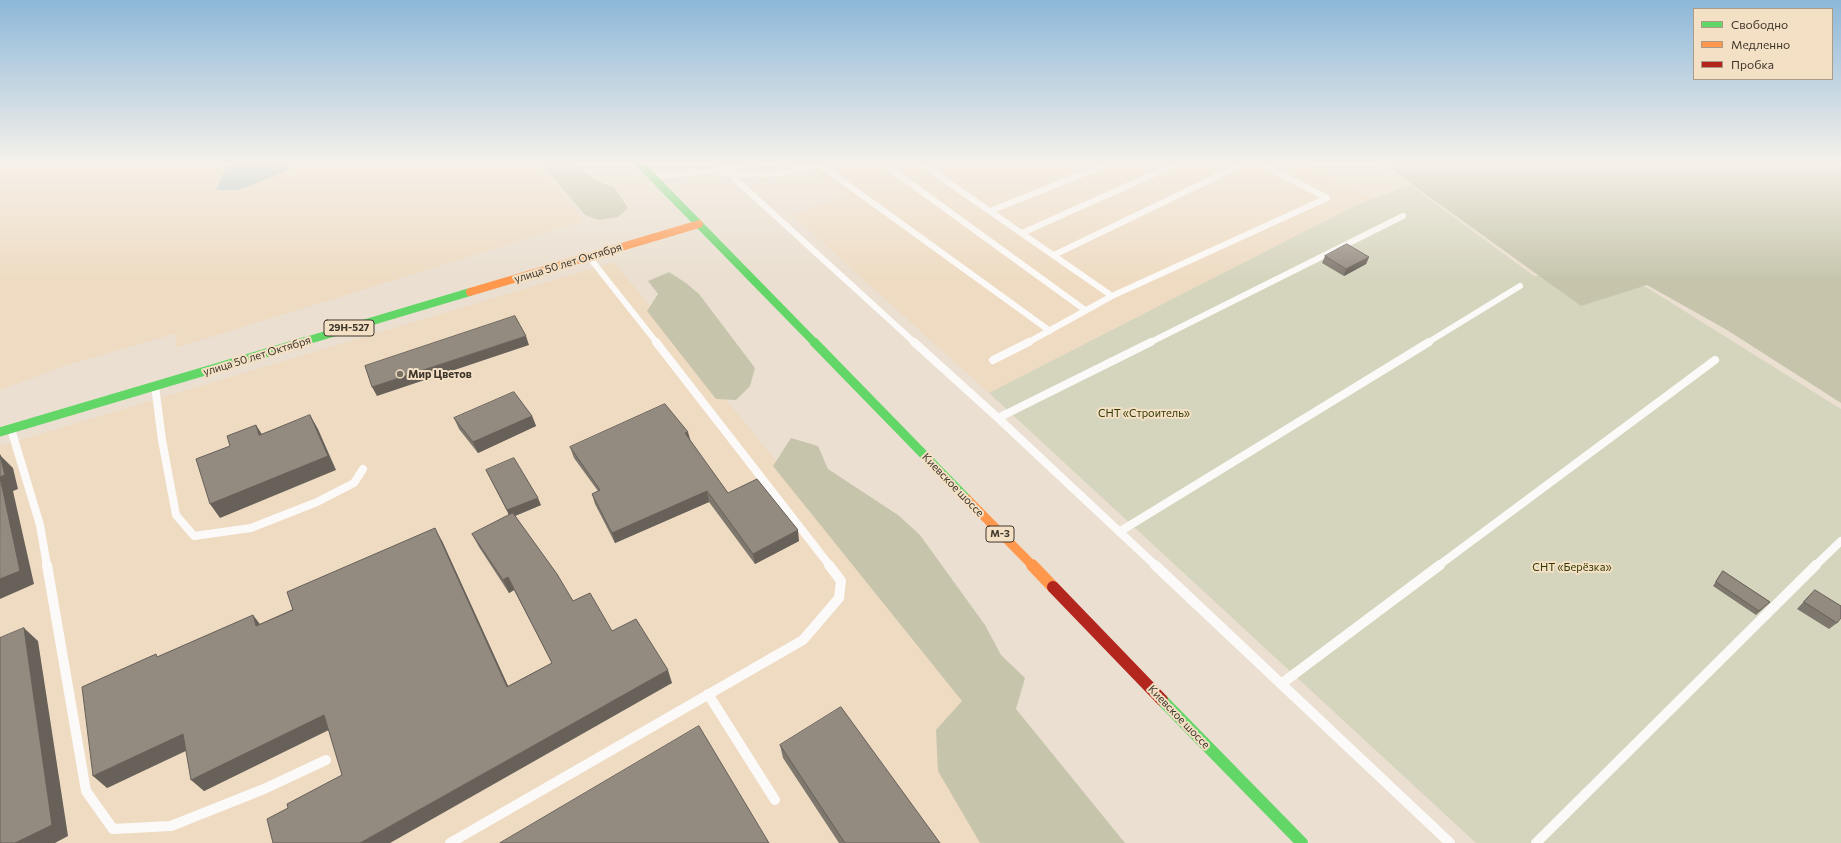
<!DOCTYPE html>
<html>
<head>
<meta charset="utf-8">
<style>
	body { margin:0 }
	#map { position:relative; width:1841px; height:843px; overflow:hidden; background:#eadfd0; font-family:Commissioner,sans-serif }
	canvas { display:block }
	.legend { position:absolute; left:1693px; top:8px; width:140px; height:72px; box-sizing:border-box; background:#f4e0c5; border:1px solid #ab9c87; margin:0; padding:5px 7px; list-style:none; font-size:12px; color:#3e362b }
	.legend li { display:flex; align-items:center; gap:8px; height:20px }
	.legend b { width:20px; border:1px solid #ab9c87 }
</style>
</head>
<body>
<div id="map">
<canvas width="1841" height="843"></canvas>
<ul class="legend">
<li><b style="height:5px;background:#63d668"></b>Свободно</li>
<li><b style="height:5px;background:#ff974d"></b>Медленно</li>
<li><b style="height:5px;background:#b3261e"></b>Пробка</li>
</ul>
</div>
<script>
const c = document.querySelector('canvas').getContext('2d');
c.lineJoin = 'round';
function paint(path, color) { c.fillStyle = color; c.fill(path, 'evenodd'); }
function strokePath(path, color, width, dash) { c.strokeStyle = color; c.lineWidth = width; c.lineCap = dash ? 'butt' : 'round'; c.setLineDash(dash || []); c.stroke(path); }
function label(font, color, halo, rows, align = 'center') {
  c.font = font + ' Commissioner,sans-serif'; c.lineWidth = 4; c.setLineDash([]); c.textBaseline = 'middle'; c.strokeStyle = halo; c.fillStyle = color; for (const [text, x, y, turn = 0] of rows) {
    c.save(); c.translate(x, y); c.rotate((+turn || 0) * Math.PI / 180); c.textAlign = isNaN(turn) ? turn : align; if (halo) c.strokeText(text, 0, 0); c.fillText(text, 0, 0); c.restore();
  }
}
paint(new Path2D(`
	M0 162H535L584 221 175 348 177 333 64 366 0 390Z
	M801 162H1303L1374 199 1356 205 989 393 792 215 846 195Z
	M614 262 1087 843H0V446Z`), '#eedbc2');
paint(new Path2D(`
	M1410 185 1534 276H1597L1646 287 1841 409V843H1476L989 393 1356 205Z`), '#d5d4bd');
paint(new Path2D(`
	M540 162H574C586 175 596 182 614 187L628 208 618 217 599 220 585 215Z
	M1381 162H1841V403L1727 330 1647 285 1581 306Z
	M669 272 686 283 699 294 755 368 750 386 736 400 716 399 647 311 658 294 648 281Z
	M791 438 818 446 828 469 898 515 920 535 985 625 1001 655 1025 678 1016 709 1125 843H980L938 771 936 730 962 701 773 466Z`), '#c6c5ac');
paint(new Path2D(`
	M233 162H289L290 170 238 190H216L225 170Z`), '#a5bfc2');
strokePath(new Path2D(`
	M881 162 1085 310
	M919 162 1112 296
	M819 164 1050 331
	M720 169 747 164 776 162
	M733 174 734 178 915 343
	M652 176 713 171 733 174 781 173 831 162
	M990 211 1113 162
	M1022 233 1181 162
	M1054 255 1247 162
	M589 257 657 343
	M1027 343 1112 296 1327 198 1258 162
	M1149 343 1403 216
	M1427 343 1520 286`), '#fcfaf8', 6);
strokePath(new Path2D(`
	M656 342 830 566
	M914 342 998 418
	M1151 342 998 418 1156 566
	M993 360 1029 342
	M155 386 162 440 176 515 194 536 251 528 317 502 354 483 363 469
	M11 429 40 525 47 566
	M1119 532 1429 342
	M1438 566 1715 360
	M1815 566 1841 541`), '#fcfaf8', 8);
strokePath(new Path2D(`
	M47 565 86 791 113 829 171 826 264 789 326 760
	M1155 565 1450 843
	M1281 684 1440 565
	M708 694 775 800
	M450 843 803 640 839 598 841 581 829 565
	M1536 843 1816 565`), '#fcfaf8', 10);
strokePath(new Path2D(`
	M638 162 815 343
	M299 343 470 292`), '#63d668', 8);
strokePath(new Path2D(`
	M814 342 967 499
	M0 432 303 342`), '#63d668', 9);
strokePath(new Path2D(`
	M1162 700 1302 843`), '#63d668', 12);
strokePath(new Path2D(`
	M470 292 699 224`), '#ff974d', 8);
strokePath(new Path2D(`
	M967 499 1033 566`), '#ff974d', 9);
strokePath(new Path2D(`
	M1032 565 1053 587`), '#ff974d', 12);
strokePath(new Path2D(`
	M1053 587 1162 700`), '#b3261e', 12);
paint(new Path2D(`
	M1325 256 1369 257 1366 264 1344 276 1322 263Z
	M532 416 536 426 478 453 459 429 454 418Z
	M690 441 728 493 799 541 755 564 709 502 615 543 595 504 592 494 598 491 574 458 570 447Z
	M486 470 541 505 515 516 573 601 612 631 672 683 288 808 342 775 329 730 204 791 186 751 107 788 159 657 260 624 442 541 508 686 552 663 514 590 509 593 479 547 472 534 509 515Z
	M1723 571 1770 602 1756 615 1713 586 1720 575Z
	M1815 590 1837 623 1829 629 1797 609 1808 597Z
	M780 745 940 843H839L783 758Z`), '#7e776e');
paint(new Path2D(`
	M1369 257 1366 264 1344 276 1346 269Z
	M526 336 529 345 377 396 372 387Z
	M310 415 318 429 336 470 220 518 210 504Z
	M532 416 536 426 478 453 473 442Z
	M256 425 265 439 259 435Z
	M688 432 691 442 685 433Z
	M0 455 13 468 18 489 13 491 34 584 0 599Z
	M707 491 709 502 615 543 612 533Z
	M538 498 541 505 510 518 507 510Z
	M435 528 442 541 514 699 507 687Z
	M798 530 799 541 755 564 753 554Z
	M508 577 514 590 509 593 503 580Z
	M253 615 263 628 256 626Z
	M24 628 38 641 68 836 55 843H15Z
	M668 670 672 683 390 843H360Z
	M324 715 334 727 204 791 191 780Z
	M183 734 195 746 107 788 93 776Z`), '#67615a');
const building = new Path2D(`
	M1347 244 1369 257 1346 269 1325 256Z
	M515 316 526 336 372 387 365 366Z
	M514 392 532 416 473 442 454 418Z
	M665 404 688 432 685 433 728 493 757 479 798 530 753 554 707 491 612 533 592 494 600 490 570 447Z
	M310 415 328 456 210 504 196 459 230 446 227 436 256 425 259 435Z
	M0 455 5 475 0 477 20 571 0 579Z
	M514 458 538 498 507 510 486 470Z
	M513 513 557 574 573 601 590 593 612 631 636 619 668 670 360 843H273L267 819 288 808 287 804 342 775 324 715 191 780 183 734 93 776 82 687 156 654 157 657 253 615 256 626 293 610 287 592 435 528 507 687 552 663 508 577 503 580 472 534Z
	M1723 571 1770 602 1759 611 1716 582Z
	M1815 590 1841 606V618L1837 623 1804 602Z
	M24 628 52 825 15 843H0V638Z
	M841 707 940 843H845L780 745Z
	M699 726 769 843H500Z`);
paint(building, '#938a80');
strokePath(building, '#67615a', 1);
const sky = c.createLinearGradient(0, 0, 0, 280);
sky.addColorStop(0, '#8db8d9');
sky.addColorStop(0.58, '#f6f1ea');
sky.addColorStop(1, '#f6f1ea00');
c.fillStyle = sky;
c.fillRect(0, 0, 1841, 280);
for (const [x, y, r, color] of [
	[400,374,4,"#7a7165"]
]) { const dot = new Path2D(); dot.arc(x, y, r, 0, 2 * Math.PI); c.fillStyle = color; c.fill(dot); strokePath(dot, '#f4e0c5', 1.5); }
for (const [x, y, w] of [
	[349,328,50],
	[1000,534,28]
]) { const box = new Path2D(); box.roundRect(x - w / 2, y - 8, w, 16, 3); c.fillStyle = '#f4e0c5'; c.fill(box); strokePath(box, '#3e362b', 1); }
label('bold 10px', '#3e362b', null, [
	["29Н-527",349,328],
	["М-3",1000,534]
]);
label('11px', '#3e362b', '#f4e0c5', [
	["улица 50 лет Октября",568,263,-17],
	["улица 50 лет Октября",257,356,-17],
	["Киевское шоссе",953,485,46],
	["Киевское шоссе",1179,717,46]
]);
label('bold 11px', '#3e362b', '#f4e0c5', [
	["Мир Цветов",408,374]
], 'left');
label('11px', '#323a01', '#f4e0c5', [
	["СНТ «Строитель»",1144,413],
	["СНТ «Берёзка»",1572,567]
]);
</script>
</body>
</html>
